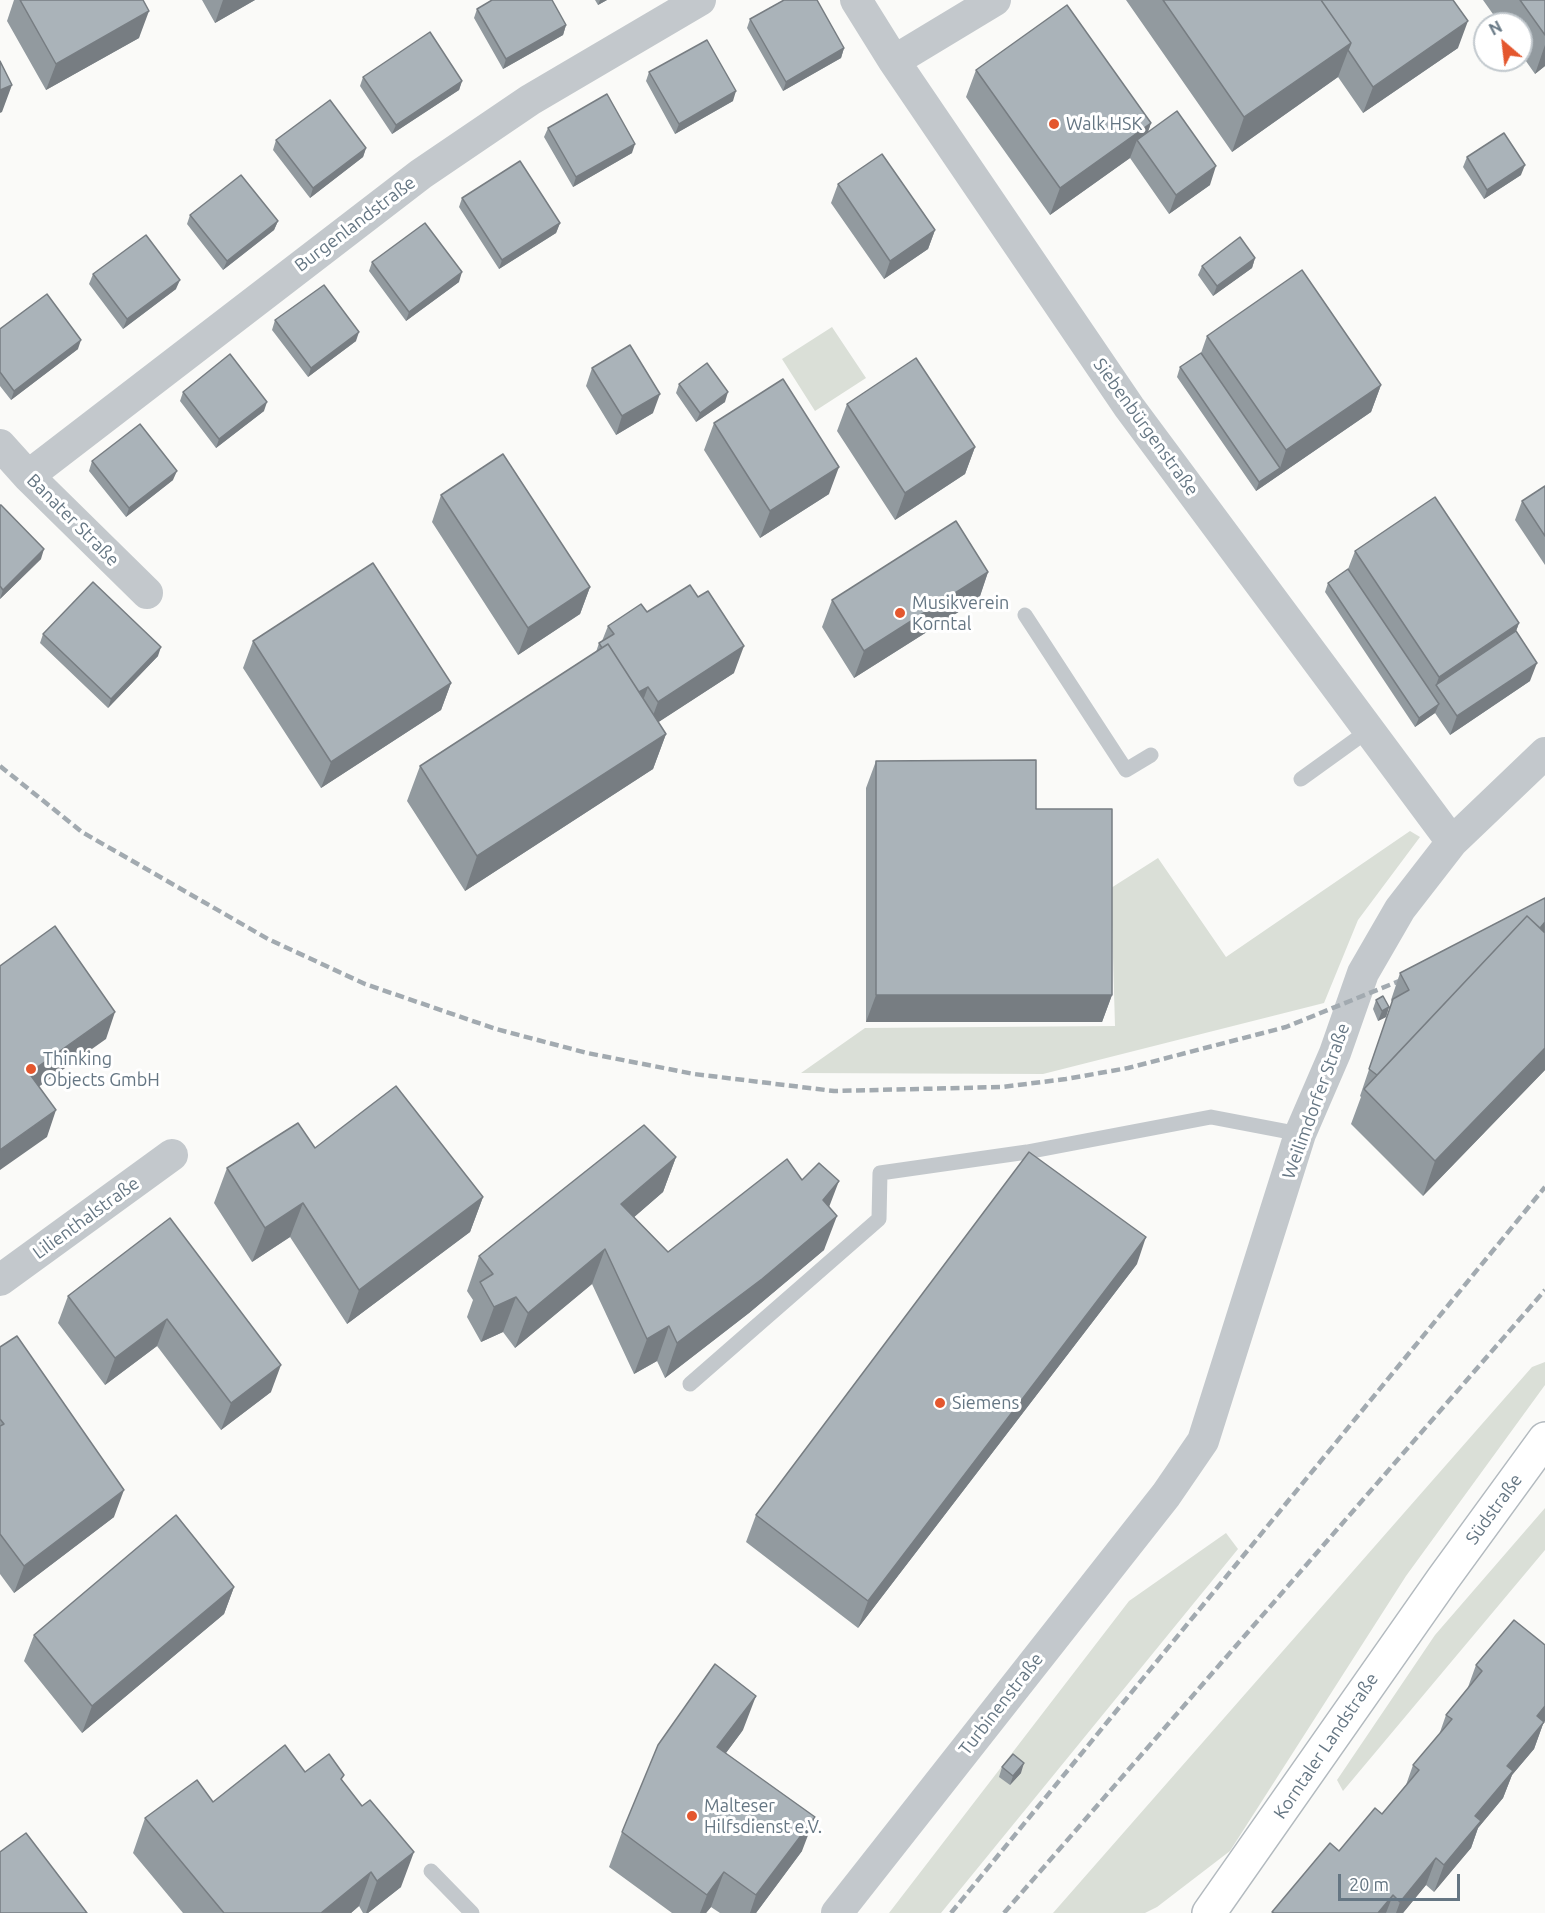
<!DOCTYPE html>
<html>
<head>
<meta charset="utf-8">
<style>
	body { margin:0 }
	#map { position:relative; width:1545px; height:1913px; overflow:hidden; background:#fafaf8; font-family:Ubuntu,sans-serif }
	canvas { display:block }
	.north { position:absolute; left:1473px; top:12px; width:60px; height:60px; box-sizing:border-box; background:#fff; border:2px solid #c1c8cd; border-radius:50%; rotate:332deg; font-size:16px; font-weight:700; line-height:24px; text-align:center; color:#657683 }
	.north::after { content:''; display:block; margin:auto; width:21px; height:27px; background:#e4572e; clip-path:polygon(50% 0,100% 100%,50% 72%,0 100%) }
	.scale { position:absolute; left:1338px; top:1874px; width:122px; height:27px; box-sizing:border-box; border:3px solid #657683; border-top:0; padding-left:8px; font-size:18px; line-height:21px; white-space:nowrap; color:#657683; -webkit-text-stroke:4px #fff; paint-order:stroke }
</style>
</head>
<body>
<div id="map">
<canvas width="1545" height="1913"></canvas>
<div class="north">N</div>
<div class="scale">20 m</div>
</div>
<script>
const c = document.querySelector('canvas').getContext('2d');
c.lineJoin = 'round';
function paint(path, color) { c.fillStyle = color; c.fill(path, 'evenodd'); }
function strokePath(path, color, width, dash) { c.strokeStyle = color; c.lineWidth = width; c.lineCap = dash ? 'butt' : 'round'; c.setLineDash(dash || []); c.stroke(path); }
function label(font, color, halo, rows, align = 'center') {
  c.font = font + ' Ubuntu,sans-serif'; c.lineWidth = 6; c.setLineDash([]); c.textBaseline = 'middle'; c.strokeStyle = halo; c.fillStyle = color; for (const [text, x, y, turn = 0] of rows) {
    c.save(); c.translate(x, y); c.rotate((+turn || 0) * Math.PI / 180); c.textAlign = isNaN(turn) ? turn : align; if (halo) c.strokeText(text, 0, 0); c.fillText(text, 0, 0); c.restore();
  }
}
paint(new Path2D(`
	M832 327 866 378 815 411 782 359Z
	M1410 831 1420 837 1358 920 1324 1003 1043 1074 801 1073 865 1028 1115 1026 1111 888 1158 858 1226 957Z
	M1545 1362V1385L1406 1576 1230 1851 1157 1907 1145 1913H1053L1532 1367Z
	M1545 1508V1550L1343 1791 1337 1780 1435 1635Z
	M1226 1533 1238 1549 941 1913H889L1129 1601Z`), '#dadfd7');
const secondary = new Path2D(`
	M1209 1913 1443 1579 1545 1439`);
strokePath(secondary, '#b3babf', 36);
strokePath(new Path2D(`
	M1025 615 1126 770 1151 755
	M1301 779 1369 730
	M690 1384 879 1219 880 1173 1027 1152 1211 1117 1300 1134
	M431 1871 472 1913`), '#c3c8cc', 15);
strokePath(new Path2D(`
	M856 0 894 61 1129 407 1452 842
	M894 61 995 0
	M0 445 28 476 147 593
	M28 476 421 174 530 100 700 0
	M0 1280 172 1155
	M837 1913 1166 1495 1203 1441 1300 1134 1335 1053 1363 973 1400 909 1452 842 1545 753`), '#c3c8cc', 32);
strokePath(secondary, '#fff', 33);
strokePath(new Path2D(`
	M0 766 82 832 268 939 365 984 496 1029 587 1053 694 1074 834 1091 1002 1087 1066 1079 1128 1068 1286 1027 1414 975
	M951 1913 1545 1187
	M1004 1913 1545 1290`), '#a2aab0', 4.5, [9, 4.5]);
paint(new Path2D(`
	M14 0H143L139 38 46 90 7 21Z
	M202 0H255L215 23Z
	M595 0H607L598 5Z
	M1126 0H1453L1458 48 1363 113 1338 77 1232 152Z
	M1483 0H1545V66L1535 74 1521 54V24H1500Z
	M477 9 566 25 563 35 503 69 474 18Z
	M750 19 844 48 841 58 783 91 747 28Z
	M976 70 1151 123 1148 132 1210 185 1169 214 1130 158 1050 215 966 97Z
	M649 72 733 101 675 134 646 81Z
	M363 77 462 81 459 90 392 134 360 86Z
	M548 128 632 153 573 187 544 137Z
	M276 140 366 148 363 157 310 198 273 150Z
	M1467 157 1521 175 1484 199 1463 167Z
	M838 184 935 230 928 249 884 279 831 203Z
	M462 198 560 223 556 233 499 269 459 207Z
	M190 215 278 221 274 230 223 270 187 224Z
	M1255 258 1252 268 1213 296 1198 275 1202 266Z
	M372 262 459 282 406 321 369 271Z
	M93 274 176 289 123 329 89 284Z
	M275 320 356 341 308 377 272 330Z
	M0 329 78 349 11 400 0 386Z
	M1207 336 1381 385 1371 412 1256 491 1177 377 1180 367 1201 353Z
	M592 368 653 413 616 435 586 386Z
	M679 384 725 402 696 422 676 393Z
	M183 392 264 411 216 448 180 401Z
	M847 404 975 447 965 474 895 520 837 431Z
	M714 423 829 494 760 538 704 450Z
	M92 461 173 480 126 517 89 471Z
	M1545 486V565L1515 520 1522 501Z
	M441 495 590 587 580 614 518 655 432 522Z
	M0 505 41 559 0 599Z
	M1355 551 1519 623 1516 631 1530 681 1450 735 1435 713 1415 727 1325 592 1328 583 1348 569Z
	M988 572 979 599 854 678 822 627 832 600Z
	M647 612 734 673 658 722 666 734 653 769 465 891 407 801 420 766 596 652 599 643 602 641 608 626Z
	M43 634 158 656 108 708 40 643Z
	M253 641 451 683 441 710 321 788 243 668Z
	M876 761 1036 809 1112 995 1102 1022H866V788Z
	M1545 898V1070L1423 1196 1351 1124 1361 1097 1360 1096 1392 1002 1391 1000 1400 973Z
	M1376 1000 1389 1007 1386 1017 1378 1021 1373 1009Z
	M315 1148 483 1197 470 1232 347 1324 290 1237 252 1262 214 1203 227 1168Z
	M676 1157 663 1192 634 1217 668 1252 802 1180 829 1207 824 1250 749 1313 665 1378 657 1361 634 1374 592 1284 515 1348 503 1332 481 1342 467 1317 473 1300 467 1291 479 1256Z
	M170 1218 271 1392 221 1430 157 1346 105 1385 58 1323 68 1296Z
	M1137 1264 858 1628 746 1542 756 1515Z
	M0 1347 114 1517 14 1593 0 1574Z
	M234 1587 224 1614 82 1733 24 1661 34 1635Z
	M1476 1665 1543 1724 1534 1749 1512 1775 1503 1798 1478 1828 1471 1848 1454 1868 1434 1892 1426 1885 1403 1913H1272L1339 1851 1382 1814 1406 1785 1413 1765 1439 1735 1446 1715 1467 1690Z
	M743 1730 726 1753 802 1851 756 1913H720L711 1907 706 1913H672L609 1867 622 1832Z
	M1002 1767 1021 1773 1010 1785 999 1777Z
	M305 1772 342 1780 401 1887 368 1913H363L359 1906 351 1913H183L133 1853 145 1818 213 1802Z`), '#929a9f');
paint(new Path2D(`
	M223 0H255L215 23Z
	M600 0H607L598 5Z
	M149 11 139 38 46 90 56 64Z
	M1468 21 1458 48 1363 113 1373 87Z
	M566 25 563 35 503 69 506 59Z
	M1351 43 1338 77 1232 152 1244 117Z
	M1545 45V66L1535 74Z
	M844 48 841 58 783 91 786 82Z
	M462 81 459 90 392 134 396 125Z
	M12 85 2 112 0 113V90Z
	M736 91 733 101 675 134 679 124Z
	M1151 123 1142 148 1137 140 1130 158 1050 215 1060 188Z
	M635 144 632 153 573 187 576 177Z
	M366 148 363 157 310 198 313 188Z
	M1525 165 1521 175 1484 199 1487 190Z
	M1216 166 1210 185 1169 214 1176 195Z
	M278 221 274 230 223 270 227 261Z
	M560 223 556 233 499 269 502 260Z
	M935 230 928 249 884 279 890 261Z
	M1255 258 1252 268 1213 296 1217 286Z
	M462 272 459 282 406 321 409 312Z
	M180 280 176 289 123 329 127 319Z
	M359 332 356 341 308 377 311 368Z
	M81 340 78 349 11 400 14 391Z
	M1381 385 1371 412 1256 491 1259 482 1280 468 1286 450Z
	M728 392 725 402 696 422 700 413Z
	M660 394 653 413 616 435 622 416Z
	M267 402 264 411 216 448 219 439Z
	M975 447 965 474 895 520 905 493Z
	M839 467 829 494 760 538 770 511Z
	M177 471 173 480 126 517 129 508Z
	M44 549 41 559 0 599 3 590Z
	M988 572 979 599 854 678 864 651Z
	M590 587 580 614 518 655 528 628Z
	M1519 623 1509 650 1436 685 1439 677Z
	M744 646 734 673 648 729 658 702Z
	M161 647 158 656 108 708 111 699Z
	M1537 663 1530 681 1450 735 1457 716Z
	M451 683 441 710 321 788 331 762Z
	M648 687 638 714 633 696Z
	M1439 704 1435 713 1415 727 1419 718Z
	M666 734 653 769 465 891 477 856Z
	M1545 922V939L1534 934Z
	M876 995H1112L1102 1022H866Z
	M1389 1007 1386 1017 1378 1021 1382 1011Z
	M115 1012 106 1039 20 1100 29 1073Z
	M1545 1048V1070L1423 1196 1435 1161Z
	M56 1110 47 1137 0 1170V1150Z
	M676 1157 663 1192 609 1239 621 1204Z
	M839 1181 826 1215 823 1200Z
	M483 1197 470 1232 347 1324 359 1290Z
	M303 1203 290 1237 252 1262 265 1228Z
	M837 1216 824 1250 749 1313 665 1378 677 1343Z
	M1146 1237 1137 1264 858 1628 868 1601Z
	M605 1249 592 1284 515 1348 528 1313Z
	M516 1297 503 1332 481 1342 494 1307Z
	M167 1319 157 1346 105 1385 115 1358Z
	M669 1326 657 1361 634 1374 647 1339Z
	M281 1365 271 1392 221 1430 231 1403Z
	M124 1490 114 1517 14 1593 24 1566Z
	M234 1587 224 1614 82 1733 92 1706Z
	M756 1696 743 1730 705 1781 717 1747Z
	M1545 1706V1721L1543 1724 1534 1749 1512 1775 1503 1798 1478 1828 1471 1848 1434 1892 1444 1865 1507 1766 1537 1716Z
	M1024 1763 1021 1773 1010 1785 1013 1776Z
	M815 1817 802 1851 756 1913H750L756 1895Z
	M414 1852 401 1887 368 1913H366L377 1881Z
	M1436 1858 1426 1885 1403 1913H1396L1400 1902Z
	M371 1872 359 1906 351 1913H321Z
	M724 1872 711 1907 706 1913H700L707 1895Z
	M1393 1895 1386 1913H1378Z`), '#777d82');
const building = new Path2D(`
	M20 0H143L149 11 56 64Z
	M492 0H552L566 25 506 59 477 9Z
	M784 0H817L844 48 786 82 750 19Z
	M1163 0H1321L1351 43 1244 117Z
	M1321 0H1453L1468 21 1373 87 1348 50 1351 43Z
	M1520 0H1545V35Z
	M1067 5 1151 123 1060 188 976 70Z
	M430 32 462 81 396 125 363 77Z
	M707 40 736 91 679 124 649 72Z
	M0 61 12 85 0 90Z
	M607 94 635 144 576 177 548 128Z
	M330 100 366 148 313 188 276 140Z
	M1177 111 1216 166 1176 195 1137 140Z
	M1504 133 1525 165 1487 190 1467 157Z
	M882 154 935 230 890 261 838 184Z
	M520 161 560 223 502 260 462 198Z
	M241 175 278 221 227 261 190 215Z
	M425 223 462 272 409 312 372 262Z
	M146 235 180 280 127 319 93 274Z
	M1240 237 1255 258 1217 286 1202 266Z
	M1302 270 1381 385 1286 450 1207 336Z
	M324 285 359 332 311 368 275 320Z
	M47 294 81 340 14 391 0 372V329Z
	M630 345 660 394 622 416 592 368Z
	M1201 353 1280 468 1259 482 1180 367Z
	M230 354 267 402 219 439 183 392Z
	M916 358 975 447 905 493 847 404Z
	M707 363 728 392 700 413 679 384Z
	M783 379 839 467 770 511 714 423Z
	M140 424 177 471 129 508 92 461Z
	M503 454 590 587 528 628 441 495Z
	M1545 486V536L1522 501Z
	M1435 497 1519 623 1439 677 1355 551Z
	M0 505H1L44 549 3 590 0 586Z
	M956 521 988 572 864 651 832 600Z
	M373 563 451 683 331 762 253 641Z
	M1348 569 1439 704 1419 718 1328 583Z
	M93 582 161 647 111 699 43 634Z
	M690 585 698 597 708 591 744 646 658 702 648 687 639 692 608 644 602 648 599 643 614 634 608 626 641 604 647 612Z
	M1516 631 1537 663 1457 716 1436 685Z
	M608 644 666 734 477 856 420 766Z
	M1036 760V809H1112V995H876V761Z
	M1545 898V922L1540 928 1527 916 1377 1075 1369 1069 1393 999 1409 990 1400 973Z
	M1527 916 1545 933V1048L1435 1161 1364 1089Z
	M55 926 115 1012 29 1073 56 1110 0 1150V966Z
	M1383 996 1389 1007 1382 1011 1376 1000Z
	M396 1086 483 1197 359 1290 303 1203 265 1228 227 1168 298 1123 315 1148Z
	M644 1125 676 1157 621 1204 668 1252 787 1159 802 1180 819 1163 839 1181 823 1200 837 1216 762 1279 677 1343 669 1326 647 1339 605 1249 528 1313 516 1297 494 1307 480 1282 493 1274 479 1256Z
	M1029 1152 1146 1237 868 1601 756 1515Z
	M170 1218 281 1365 231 1403 167 1319 115 1358 68 1296Z
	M17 1336 124 1490 24 1566 0 1534V1426L4 1424 0 1419V1347Z
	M176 1515 234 1587 92 1706 34 1635Z
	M1514 1620 1545 1645V1706L1537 1716 1544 1722 1507 1766 1513 1771 1475 1816 1481 1821 1464 1841 1444 1865 1436 1858 1400 1902 1393 1895 1378 1913H1274L1272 1912 1330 1843 1339 1851 1375 1808 1382 1814 1419 1770 1413 1765 1452 1719 1446 1715 1482 1671 1476 1665Z
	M715 1664 756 1696 717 1747 815 1817 756 1895 724 1872 707 1895 622 1832 658 1745Z
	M285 1745 305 1772 329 1754 344 1775 341 1779 362 1806 370 1800 414 1852 377 1881 371 1872 321 1913H224L145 1818 197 1780 213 1802Z
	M1013 1754 1024 1763 1013 1776 1002 1767Z
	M26 1833 87 1913H0V1852Z`);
paint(building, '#aab3b9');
strokePath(building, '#777d82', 1.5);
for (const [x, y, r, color] of [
	[1054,124,6,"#e4572e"],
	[900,613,6,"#e4572e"],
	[31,1069,6,"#e4572e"],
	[940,1403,6,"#e4572e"],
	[692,1816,6,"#e4572e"]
]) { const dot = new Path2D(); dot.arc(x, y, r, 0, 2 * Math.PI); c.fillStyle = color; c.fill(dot); strokePath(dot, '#fff', 2); }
label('18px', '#657683', '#fff', [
	["Walk HSK",1066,124],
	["Musikverein",912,603],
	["Korntal",912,624],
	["Thinking",43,1059],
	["Objects GmbH",43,1080],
	["Siemens",952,1403],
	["Malteser",704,1806],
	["Hilfsdienst e.V.",704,1827]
], 'left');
label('18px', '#657683', '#fff', [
	["Burgenlandstraße",355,224,-37],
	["Siebenbürgenstraße",1146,427,54],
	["Banater Straße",73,520,45],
	["Weilimdorfer Straße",1316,1101,-70],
	["Lilienthalstraße",86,1218,-36],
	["Südstraße",1494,1509,-54],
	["Turbinenstraße",1001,1704,-52],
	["Korntaler Landstraße",1326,1746,-56]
]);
</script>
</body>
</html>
